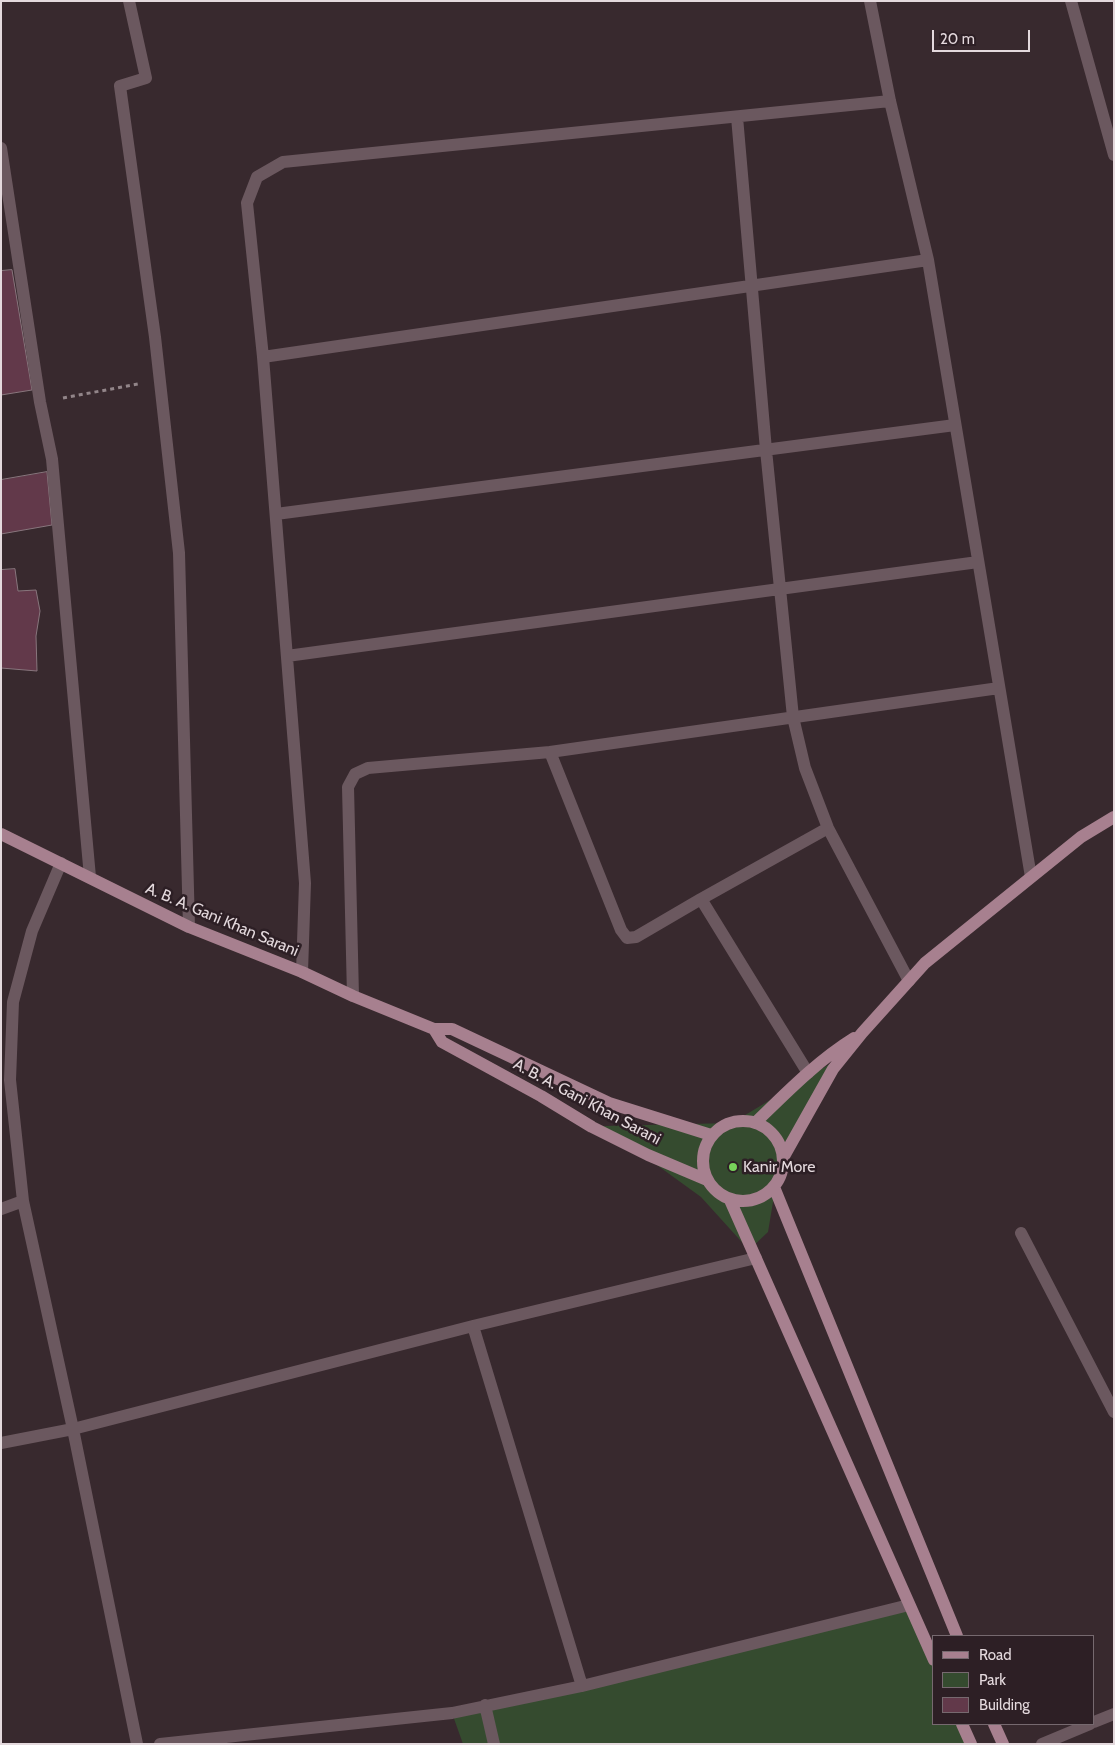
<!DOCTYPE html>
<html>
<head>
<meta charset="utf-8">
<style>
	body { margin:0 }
	#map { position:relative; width:1115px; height:1745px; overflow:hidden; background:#38292e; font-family:Cabin,sans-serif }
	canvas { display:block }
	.frame { position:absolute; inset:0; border:2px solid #e4d9dd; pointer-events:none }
	.legend { position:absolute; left:932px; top:1635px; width:162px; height:90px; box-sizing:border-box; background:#2d1f25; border:1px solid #76696f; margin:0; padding:6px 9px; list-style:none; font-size:15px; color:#e4d9dd }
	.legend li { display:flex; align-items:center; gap:10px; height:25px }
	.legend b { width:25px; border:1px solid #76696f }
	.scale { position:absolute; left:932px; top:30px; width:98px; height:22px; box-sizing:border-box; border:2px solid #e4d9dd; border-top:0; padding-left:6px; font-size:15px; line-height:18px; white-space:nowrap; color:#e4d9dd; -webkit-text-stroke:4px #2d1f25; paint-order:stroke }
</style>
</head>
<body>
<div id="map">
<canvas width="1115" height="1745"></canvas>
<div class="frame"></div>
<ul class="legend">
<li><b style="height:6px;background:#a7808f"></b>Road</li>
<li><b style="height:14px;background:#354b2f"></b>Park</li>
<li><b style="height:14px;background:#62394a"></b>Building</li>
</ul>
<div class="scale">20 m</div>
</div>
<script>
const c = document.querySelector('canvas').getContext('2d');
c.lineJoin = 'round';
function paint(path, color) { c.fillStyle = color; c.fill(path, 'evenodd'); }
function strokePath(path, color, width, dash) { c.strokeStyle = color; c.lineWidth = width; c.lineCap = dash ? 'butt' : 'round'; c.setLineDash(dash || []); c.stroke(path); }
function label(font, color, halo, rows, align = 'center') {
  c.font = font + ' Cabin,sans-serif'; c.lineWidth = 5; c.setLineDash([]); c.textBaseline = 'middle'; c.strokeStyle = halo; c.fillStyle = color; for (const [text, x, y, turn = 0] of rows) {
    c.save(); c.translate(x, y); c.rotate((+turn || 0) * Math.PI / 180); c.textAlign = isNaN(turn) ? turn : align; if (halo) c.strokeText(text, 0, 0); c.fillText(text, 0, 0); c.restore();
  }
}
paint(new Path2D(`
	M833 1062 784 1159 774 1196 768 1232 749 1250 701 1197 603 1126 732 1123Z
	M909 1605 934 1660V1724H962L971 1744H463L452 1713Z`), '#354b2f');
const building = new Path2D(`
	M12 270 32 390 1 395V271Z
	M47 472 52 525 1 534V480Z
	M15 569 18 591 36 590 40 611 36 636 37 671 1 668V570Z`);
paint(building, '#62394a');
strokePath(building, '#88767d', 1);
strokePath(new Path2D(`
	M63 398 138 384`), '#928589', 3, [4, 4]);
strokePath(new Path2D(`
	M129 1 146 78 120 86 155 337 179 553 189 927
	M870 1 890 101 928 260 1031 877
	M1071 1 1114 155
	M737 117 766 450 793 717 805 768 828 828 909 981
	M1 148 40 402 52 459 90 877
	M263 357 928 260
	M276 514 955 425
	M287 656 978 562
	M550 752 999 688
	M61 863 32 931 13 1002 10 1080 23 1201 73 1429 137 1744
	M701 899 828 828
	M302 972 305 883 263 357 247 203 257 177 283 162 890 101
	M353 996 348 787 355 774 368 768 550 752 621 930 627 938 636 937 701 899 808 1073
	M1 1209 23 1201
	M1021 1233 1114 1412
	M473 1326 582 1686
	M1 1443 73 1429 473 1326 756 1258
	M485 1705 494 1744
	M1094 1722 1114 1714
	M160 1744 452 1713 582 1686 909 1605
	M1042 1744 1090 1724`), '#6b585f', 12);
strokePath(new Path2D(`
	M1 834 189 927 302 972 353 996 434 1029H452L609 1103 711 1135
	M434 1029 442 1042 541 1096 592 1127 648 1155 707 1180
	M703 1161a40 40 0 1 1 80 0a40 40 0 1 1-80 0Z
	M755 1123C786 1093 817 1061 854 1038
	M783 1158 833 1069 862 1033 925 963 1081 837 1114 817
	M774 1187 957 1636
	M730 1200 934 1660
	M962 1724 971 1744
	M994 1724 1003 1744`), '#a7808f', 12);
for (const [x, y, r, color] of [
	[733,1167,5,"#77d25a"]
]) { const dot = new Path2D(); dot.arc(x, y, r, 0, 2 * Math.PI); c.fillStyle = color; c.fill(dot); strokePath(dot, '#2d1f25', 2); }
label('16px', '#e4d9dd', '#2d1f25', [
	["A. B. A. Gani Khan Sarani",222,920,23],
	["A. B. A. Gani Khan Sarani",587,1102,28]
]);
label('16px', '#e4d9dd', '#2d1f25', [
	["Kanir More",743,1167]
], 'left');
</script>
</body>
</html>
